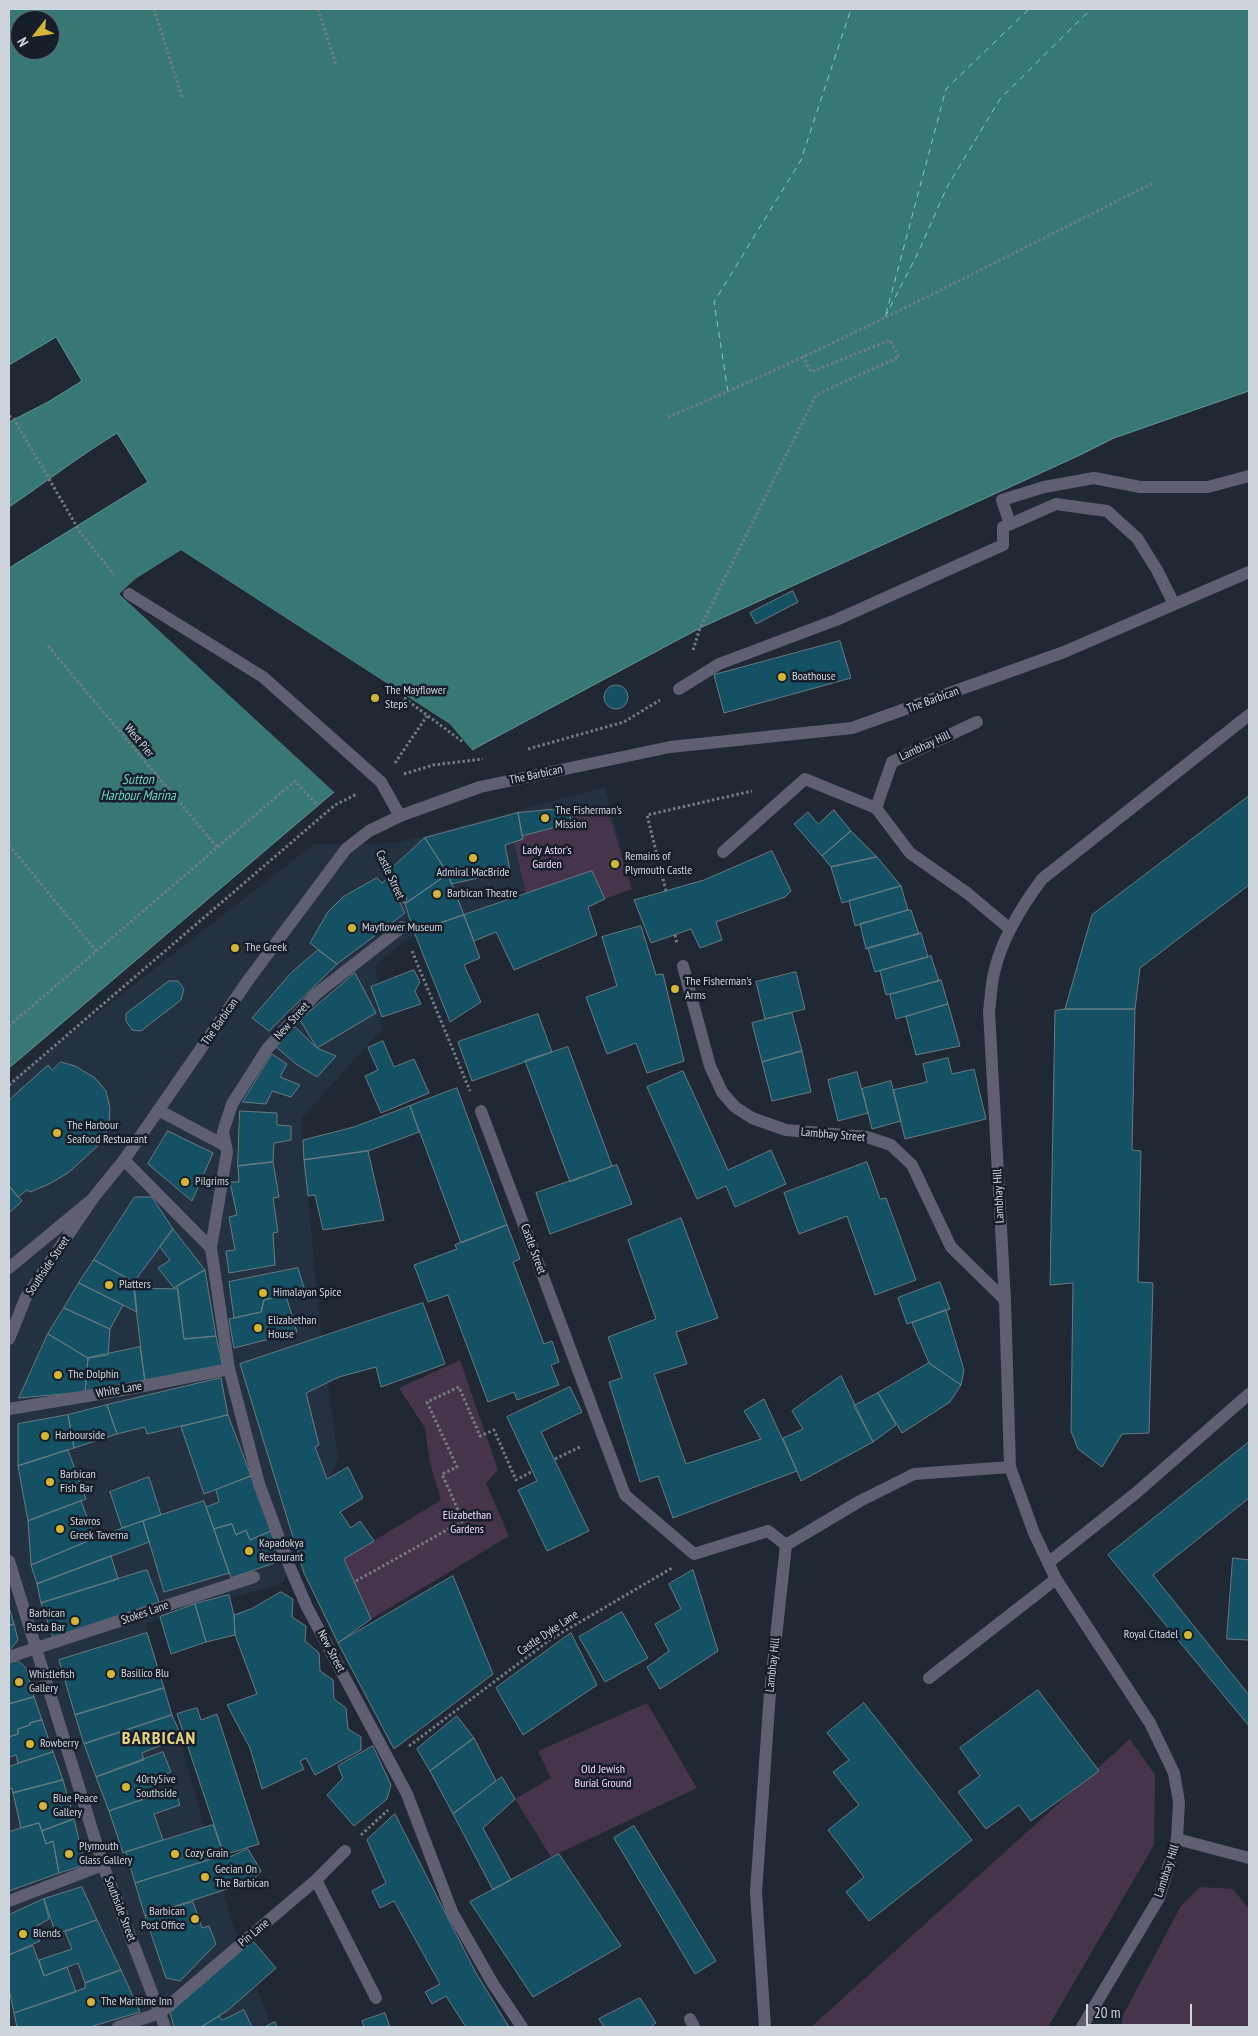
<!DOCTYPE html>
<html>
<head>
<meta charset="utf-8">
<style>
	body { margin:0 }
	#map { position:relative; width:1258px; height:2036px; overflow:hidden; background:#1f2833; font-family:"PT Sans Narrow",sans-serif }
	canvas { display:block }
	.frame { position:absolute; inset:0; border:10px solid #ced4dc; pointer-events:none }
	.north { position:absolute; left:10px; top:10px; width:50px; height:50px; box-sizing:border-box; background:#161e29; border:1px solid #606771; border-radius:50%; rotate:240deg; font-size:14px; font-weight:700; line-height:20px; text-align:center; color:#ced4dc }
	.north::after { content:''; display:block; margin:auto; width:18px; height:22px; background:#d5b535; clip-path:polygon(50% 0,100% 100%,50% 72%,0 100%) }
	.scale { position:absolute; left:1086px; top:2004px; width:106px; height:22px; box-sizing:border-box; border:2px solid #ced4dc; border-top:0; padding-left:6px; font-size:15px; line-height:18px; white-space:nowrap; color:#ced4dc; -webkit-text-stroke:4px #161e29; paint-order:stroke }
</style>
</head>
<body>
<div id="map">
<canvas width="1258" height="2036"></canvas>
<div class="frame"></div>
<div class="north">N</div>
<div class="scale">20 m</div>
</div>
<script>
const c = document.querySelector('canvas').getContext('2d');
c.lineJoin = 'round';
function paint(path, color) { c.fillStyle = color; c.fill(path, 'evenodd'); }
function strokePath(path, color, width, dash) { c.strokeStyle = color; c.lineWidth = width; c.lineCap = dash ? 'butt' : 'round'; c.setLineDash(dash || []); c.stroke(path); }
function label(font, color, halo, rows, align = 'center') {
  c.font = font + ' "PT Sans Narrow",sans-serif'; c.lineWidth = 5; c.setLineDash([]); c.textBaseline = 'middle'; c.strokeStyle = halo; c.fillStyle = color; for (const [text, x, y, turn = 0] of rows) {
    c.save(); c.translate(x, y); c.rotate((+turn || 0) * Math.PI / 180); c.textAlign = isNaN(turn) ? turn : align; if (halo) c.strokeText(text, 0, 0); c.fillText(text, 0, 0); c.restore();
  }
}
paint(new Path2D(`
	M605 787 622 849 402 942 376 966 382 1029 301 1119 319 1314 338 1459 283 1583 146 1623 233 1925 272 2027H9V1082L314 844 397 843Z`), '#243141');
paint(new Path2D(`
	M606 805 632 889 605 899 592 871 526 894 514 842 523 839 522 836 571 823 569 808Z
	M460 1360 498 1470 486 1483 509 1536 371 1619 344 1559 441 1500 430 1463 425 1428 399 1388Z
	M647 1703 697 1788 551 1857 515 1799 551 1778 538 1751Z
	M1130 1739 1155 1775 1154 1845 1048 2027H811Z
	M1200 1887 1233 1889 1249 1909V2027H1122V2017L1181 1906Z`), '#46354a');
const water = new Path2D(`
	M9 9H1249V391L1114 438 1078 456 700 628 472 750 450 724 181 550 135 579 119 594 334 792 9 1068V568L148 482 117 433C79 456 45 483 9 507V422L48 402 82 381 56 337 9 365ZM20 20H50V50H20Z`);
paint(water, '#377875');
strokePath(water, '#649494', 1);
paint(new Path2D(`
	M181 550 450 724 472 750 470 751 449 726 181 553 137 581 122 594 337 791 334 792 119 594 135 579Z`), '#1f2833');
strokePath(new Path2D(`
	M886 314 946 89 1029 9
	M885 317 918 253 947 187 1000 99 1091 9
	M728 392 714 302 801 160 851 9`), '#6bd2cd', 1, [6, 5]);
const building = new Path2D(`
	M793 591 798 602 756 624 750 613Z
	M840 641 851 678 724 713 714 675Z
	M604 697a12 12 0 1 1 24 0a12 12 0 1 1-24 0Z
	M1249 796V885L1140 968 1135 1009H1065L1092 915Z
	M569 808 571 823 522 836 518 813Z
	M834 810 851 831 822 856 794 824 808 812 818 824Z
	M518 813 523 839 505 845 510 871 451 884 448 874 425 838Z
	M851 831 877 857 831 867 822 856Z
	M425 838 448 874 405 904 407 899 391 869Z
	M772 851 791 891 785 897 716 922 722 940 700 948 691 929 651 943 634 900 704 880Z
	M877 857 901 886 842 903 831 867Z
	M592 871 605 899 588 907 597 935 514 970 496 932 474 941 464 915Z
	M448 874 464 915 414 932 405 904Z
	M377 878 382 883 388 878 405 913 337 964 310 943 328 912 343 897Z
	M901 886 908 910 855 926 849 901Z
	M908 910H911L919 934 866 949 860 924Z
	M464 915 480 958 464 965 481 1002 450 1022 414 932Z
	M641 926 656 975 663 974 684 1061 647 1073 636 1043 607 1054 586 997 617 986 602 937Z
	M921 933 928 957 875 972 868 948Z
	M318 950 337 964 269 1031 252 1018 291 973Z
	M931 956 939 981 886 995 880 971Z
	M414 970 420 982 415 991 421 1004 382 1017 371 987Z
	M796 972 805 1009 765 1019 756 982Z
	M355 973 376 1013 317 1048 300 1020Z
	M941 980 948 1004 896 1019 890 995Z
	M169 981H178L184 989 181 1000 141 1031 132 1030 126 1021V1014Z
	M948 1004 960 1046 916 1055 906 1017Z
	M1065 1009H1135L1132 1150 1141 1151 1138 1282 1153 1283 1149 1433 1122 1434 1102 1467 1078 1449 1071 1431 1073 1283 1050 1285 1055 1011Z
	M792 1013 802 1051 762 1062 752 1023Z
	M538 1014 552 1052 472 1081 458 1042Z
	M293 1025 317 1048 336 1056 317 1077 296 1064 275 1046Z
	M383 1041 394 1067 414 1059 429 1093 381 1113 365 1076 378 1070 368 1048Z
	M568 1047 612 1166 570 1182 525 1061Z
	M802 1051 811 1092 772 1101 762 1062Z
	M272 1054 287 1064 280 1077 300 1085 291 1097 272 1091 266 1104 243 1102Z
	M948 1058 952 1074 974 1069 986 1119 905 1139 893 1090 927 1082 923 1064Z
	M61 1062 75 1066 95 1078 106 1091 110 1108 109 1125 103 1141 68 1173 49 1184 30 1192 27 1190 18 1197 9 1186V1100L48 1065 52 1070Z
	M683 1071 728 1170 771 1150 786 1184 735 1207 726 1186 697 1199 647 1087Z
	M857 1072 868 1113 838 1121 828 1080Z
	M891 1081 901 1121 872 1129 862 1089Z
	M457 1088 507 1225 461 1243 410 1106Z
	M410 1106 419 1132 368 1151 304 1160 303 1140 354 1127Z
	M240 1111 277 1113V1125L291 1126V1140L274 1143 273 1162 238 1166Z
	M168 1131 213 1153 192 1201 148 1164Z
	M368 1151 384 1220 323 1230 315 1195 308 1196 304 1160Z
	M273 1162 279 1197 273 1198 278 1232 273 1233 275 1265 229 1273 226 1251 235 1250 229 1217 237 1215 230 1182H239L238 1166Z
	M867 1162 880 1199 886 1198 916 1280 875 1295 847 1216 799 1234 784 1193Z
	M617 1165 632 1204 550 1234 536 1193Z
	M9 1186 22 1201 9 1213Z
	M135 1197H152L173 1229 134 1282 94 1260Z
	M681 1218 718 1318 676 1332 687 1364 654 1374 686 1464 761 1439 744 1411 764 1399 797 1471 673 1518 658 1476 640 1482 609 1382 622 1378 608 1337 656 1319 628 1240Z
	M507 1225 520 1259 513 1262 544 1344 552 1341 559 1362 551 1365 559 1385 517 1400 514 1392 488 1402 448 1295 428 1302 414 1265 457 1249 455 1245Z
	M173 1229 205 1270 174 1288 158 1268 170 1260 160 1247Z
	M94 1260 134 1282 137 1312 79 1283Z
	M298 1268 305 1291 264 1300 261 1312 234 1318 229 1282Z
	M205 1270 216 1336 184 1339 177 1286Z
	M940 1282 950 1309 907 1324 898 1298Z
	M79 1283 123 1305 110 1329 64 1308Z
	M134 1288 178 1289 184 1339 216 1336 223 1367 145 1380Z
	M286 1296 297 1332 234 1348 229 1319 261 1312 264 1300Z
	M423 1303 445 1364 381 1387 376 1367 339 1377 306 1393 319 1445 315 1447 327 1479 348 1467 363 1498 340 1512 351 1528 360 1521 374 1541 344 1559 371 1619 338 1643 304 1573 240 1364Z
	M64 1308 110 1329 108 1355 88 1358 48 1334Z
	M946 1310 964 1370 961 1385 929 1363 912 1323Z
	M48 1334 88 1358 85 1392 19 1398Z
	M140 1347 145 1380 85 1392 88 1358Z
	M929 1363 961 1385 950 1402 902 1433 878 1393Z
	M841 1376 873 1442 801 1481 783 1438 803 1429 792 1411Z
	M221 1378 228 1415 147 1434 145 1427 117 1434 107 1405Z
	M570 1387 582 1412 541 1432 589 1531 547 1551 518 1490 537 1481 507 1417Z
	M878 1393 896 1425 873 1442 854 1406Z
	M107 1405 117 1434 74 1448 68 1415Z
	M68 1415 74 1448 18 1466V1424Z
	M228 1415 251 1476 204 1494 181 1427Z
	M1249 1442V1498L1153 1575 1249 1695V1726L1108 1555Z
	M68 1450 86 1499 28 1521 18 1466Z
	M251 1476 271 1531 250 1540 246 1530 236 1535 232 1524 214 1529 206 1507 219 1502 216 1490Z
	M149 1477 161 1515 122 1528 110 1492Z
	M81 1501 95 1538 31 1565 28 1521Z
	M204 1501 229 1573 164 1592 143 1521Z
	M143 1521 149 1542 37 1584 31 1565 95 1538Z
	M232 1524 236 1535 246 1530 250 1540 271 1531 280 1561 231 1578 214 1529Z
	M111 1556 118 1579 41 1603 37 1584Z
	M1233 1558 1249 1560V1640L1227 1639Z
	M147 1570 159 1602 53 1638 41 1603Z
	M693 1570 718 1651 660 1689 647 1667 669 1651 655 1624 681 1609 669 1584Z
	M453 1576 493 1674 394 1749 338 1643Z
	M281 1592 293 1599 292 1617 306 1626 305 1641 319 1653 320 1671 333 1680 334 1699 346 1708 348 1729 361 1737V1750L315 1775 306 1758 300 1761 304 1769 262 1789 250 1748 227 1705 257 1694 235 1635 234 1615 251 1609Z
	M229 1595 234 1615 235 1635 206 1642 195 1604Z
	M195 1604 206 1642 171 1654 160 1617Z
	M9 1607 14 1624 9 1626Z
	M622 1612 648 1658 605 1682 579 1637Z
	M14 1624 18 1640 9 1651V1626Z
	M147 1633 164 1688 75 1715 59 1660Z
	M571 1633 597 1685 523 1735 496 1688Z
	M18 1661 26 1668 34 1697 9 1704V1663Z
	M164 1688 172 1715 84 1744 75 1715Z
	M1038 1690 1099 1771 1031 1821 1019 1805 986 1829 958 1792 980 1776 960 1748Z
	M34 1697 42 1720 30 1723V1725L18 1729V1734L9 1737V1704Z
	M864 1703 972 1840 869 1921 846 1892 864 1877 828 1830 859 1805 833 1772 849 1760 827 1733Z
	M197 1708 201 1720 217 1714 259 1844 224 1855 177 1714Z
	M172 1715 182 1737 142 1753 144 1760 96 1777 84 1744Z
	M457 1716 474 1738 430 1771 417 1749Z
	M42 1720 53 1752 18 1763 16 1755 9 1757V1737L18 1734V1729L30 1725V1723Z
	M474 1738 496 1781 453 1814 430 1771Z
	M373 1746 391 1785 387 1799 354 1826 327 1795 343 1778 338 1766Z
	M53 1752 63 1780 13 1793 12 1788 9 1789V1767Z
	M163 1752 171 1772 150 1780 156 1795 109 1811 96 1777Z
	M502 1777 515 1799 483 1828 511 1880 493 1890 453 1814Z
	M63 1780 74 1819 42 1831 39 1823 21 1828 13 1793Z
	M175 1789 180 1805 154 1814 163 1840 123 1853 109 1811Z
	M395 1814 476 1973 509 2027H466L446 1996 432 2004 425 1992 440 1984 394 1901 380 1908 372 1891 386 1883 367 1840Z
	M74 1819 85 1865 59 1873 53 1841 46 1844 42 1831Z
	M39 1823 46 1844 53 1841 59 1873 9 1891V1832Z
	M213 1825 224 1855 135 1883 126 1852Z
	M634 1826 716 1961 695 1974 614 1838Z
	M248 1849 261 1871 248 1886 230 1888 145 1916 135 1883 224 1855 229 1857Z
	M559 1854 621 1946 533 1997 470 1902Z
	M82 1887 97 1920 56 1934 44 1899Z
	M44 1899 49 1919 35 1927 40 1941 9 1955V1915Z
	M193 1902 202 1928 209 1926 216 1944 180 1981 166 1978 145 1916Z
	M97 1920 121 1970 85 1983 78 1963 44 1976 39 1960 72 1949 65 1932Z
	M253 1941 276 1968 227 2011 201 2027H174L170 2013Z
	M33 1946 44 1976 67 1967 76 1992 14 2013 9 1989V1955Z
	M121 1970 140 2012 90 2027H17L14 2013 85 1988V1983Z
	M640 1998 656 2023 650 2027H604L599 2019Z
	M244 2010 252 2027H201L219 2016 222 2020Z
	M385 2013 390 2027H364L362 2021Z
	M275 2022 277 2027H265Z`);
paint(building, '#155164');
strokePath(building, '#687b82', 1);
strokePath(new Path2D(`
	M154 9 182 97
	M318 9 336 65
	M9 416 14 419 80 532 114 575
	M668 417C833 348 993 263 1153 183
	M48 646 217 847
	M693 650 700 628 816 395 899 357 890 340 811 372 803 356
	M404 698 463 742
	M528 749 624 722 660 700
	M395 763 427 716
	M404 774 433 765 483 759
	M9 845 97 952
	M380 852 404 903
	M666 891 647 815 752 791
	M675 935 677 944
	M412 951 470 1091
	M9 1026 295 781 318 806
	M9 1085 335 805 357 794
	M555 1459 582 1446
	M356 1581 463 1521 442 1474 457 1467 427 1402 459 1387 480 1436 494 1430 516 1480 533 1471
	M409 1746 551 1639 672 1568
	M361 1835 388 1810`), '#727a83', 3, [2.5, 2.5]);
strokePath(new Path2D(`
	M1010 524 1002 500 1044 487 1094 478 1140 487H1208L1249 476
	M1004 527 1056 504 1107 511 1137 538 1157 570 1174 604
	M723 852 805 779 876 808
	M158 1110 226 1146
	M124 1160 211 1248
	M211 1248 227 1152 223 1132 232 1104 267 1049 316 994 402 927
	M9 1409 123 1390 229 1369
	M1048 1563 1136 1493 1249 1394
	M9 1657 254 1577
	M929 1678 1056 1579
	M316 1880 376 1998
	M9 1901 103 1865
	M118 2027 160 2013 316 1880 345 1851`), '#605f72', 12);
strokePath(new Path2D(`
	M129 594 263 677 381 782 400 816
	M679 689 719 664 836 620 1003 545V527
	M211 1248 229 1369 259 1484
	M9 1268 90 1201`), '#605f72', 12);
strokePath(new Path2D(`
	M977 722 892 762 876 808 910 853 967 893 1010 929
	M683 966 710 1066 722 1092 735 1107 752 1118 786 1130 867 1137 891 1145 912 1165 951 1247 1005 1300
	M481 1111 625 1495 694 1554 768 1531 786 1545
	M9 1339 26 1297 94 1197 124 1160 249 979 346 849 369 831 400 816 480 787 670 747 852 728 1064 652 1249 572
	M259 1484 291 1570 307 1607 407 1794 452 1912 493 1984 522 2027
	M786 1545 860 1501 914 1474 1010 1467
	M9 1561 103 1865 165 2027
	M1177 1839 1249 1858
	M690 2019 694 2027
	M765 2027 756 1892 770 1692 786 1545
	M1082 2027 1159 1898 1177 1839 1179 1802 1174 1773 1150 1723 1056 1579 1034 1533 1010 1467 1005 1300 989 1011C991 998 991 982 995 969 1003 936 1022 906 1042 879L1249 715`), '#605f72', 12);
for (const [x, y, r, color] of [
	[782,677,5,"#d5b535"],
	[375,698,5,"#d5b535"],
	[545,818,5,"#d5b535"],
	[473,858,5,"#d5b535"],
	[615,864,5,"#d5b535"],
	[437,894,5,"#d5b535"],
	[352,928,5,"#d5b535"],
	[235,948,5,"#d5b535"],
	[675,989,5,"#d5b535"],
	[57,1133,5,"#d5b535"],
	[185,1182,5,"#d5b535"],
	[109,1285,5,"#d5b535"],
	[263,1293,5,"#d5b535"],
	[258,1328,5,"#d5b535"],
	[58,1375,5,"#d5b535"],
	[45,1436,5,"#d5b535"],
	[50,1482,5,"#d5b535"],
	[60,1529,5,"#d5b535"],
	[249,1551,5,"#d5b535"],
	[75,1621,5,"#d5b535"],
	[1188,1635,5,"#d5b535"],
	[111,1674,5,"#d5b535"],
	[19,1682,5,"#d5b535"],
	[30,1744,5,"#d5b535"],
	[126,1787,5,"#d5b535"],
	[43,1806,5,"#d5b535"],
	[69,1854,5,"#d5b535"],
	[175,1854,5,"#d5b535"],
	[205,1877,5,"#d5b535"],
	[195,1919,5,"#d5b535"],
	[23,1934,5,"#d5b535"],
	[91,2002,5,"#d5b535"]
]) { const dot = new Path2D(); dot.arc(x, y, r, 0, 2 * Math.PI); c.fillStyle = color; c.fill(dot); strokePath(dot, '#161e29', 2); }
label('12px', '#ced4dc', '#161e29', [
	["Boathouse",792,677],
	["The Mayflower",385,691],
	["Steps",385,705],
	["The Fisherman's",555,811],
	["Mission",555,825],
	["Remains of",625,857],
	["Plymouth Castle",625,871],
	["Admiral MacBride",473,873,"center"],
	["Barbican Theatre",447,894],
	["Mayflower Museum",362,928],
	["The Greek",245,948],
	["The Fisherman's",685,982],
	["Arms",685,996],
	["The Harbour",67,1126],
	["Seafood Restuarant",67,1140],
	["Pilgrims",195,1182],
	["Platters",119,1285],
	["Himalayan Spice",273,1293],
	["Elizabethan",268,1321],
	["House",268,1335],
	["The Dolphin",68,1375],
	["Harbourside",55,1436],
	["Barbican",60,1475],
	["Fish Bar",60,1489],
	["Stavros",70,1522],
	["Greek Taverna",70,1536],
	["Kapadokya",259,1544],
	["Restaurant",259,1558],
	["Barbican",65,1614,"right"],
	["Pasta Bar",65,1628,"right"],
	["Royal Citadel",1178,1635,"right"],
	["Basilico Blu",121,1674],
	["Whistlefish",29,1675],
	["Gallery",29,1689],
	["Rowberry",40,1744],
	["40rty5ive",136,1780],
	["Southside",136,1794],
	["Blue Peace",53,1799],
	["Gallery",53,1813],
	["Plymouth",79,1847],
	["Glass Gallery",79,1861],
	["Cozy Grain",185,1854],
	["Gecian On",215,1870],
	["The Barbican",215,1884],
	["Barbican",185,1912,"right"],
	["Post Office",185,1926,"right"],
	["Blends",33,1934],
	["The Maritime Inn",101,2002]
], 'left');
label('12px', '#ced4dc', '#161e29', [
	["The Barbican",933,700,-20],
	["West Pier",139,741,50],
	["Lambhay Hill",925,746,-25],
	["The Barbican",536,775,-12],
	["Castle Street",390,875,65],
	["New Street",292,1021,-48],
	["The Barbican",220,1022,-55],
	["Lambhay Street",833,1135,5],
	["Lambhay Hill",999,1196,-93],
	["Castle Street",533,1249,70],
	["Southside Street",48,1266,-56],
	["White Lane",119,1390,-10],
	["Stokes Lane",145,1613,-19],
	["Castle Dyke Lane",548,1633,-34],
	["New Street",331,1651,62],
	["Lambhay Hill",773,1665,-84],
	["Lambhay Hill",1167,1871,-72],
	["Southside Street",120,1909,69],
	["Pin Lane",254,1933,-40]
]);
label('12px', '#f5d7fb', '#161e29', [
	["Lady Astor's",547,851],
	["Garden",547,865],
	["Elizabethan",467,1516],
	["Gardens",467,1530],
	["Old Jewish",603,1770],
	["Burial Ground",603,1784]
]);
label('italic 14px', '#6bd2cd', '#161e29', [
	["Sutton",138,780],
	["Harbour Marina",138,796]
]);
c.letterSpacing = '1px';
label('bold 18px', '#e9d486', '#161e29', [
	["BARBICAN",159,1739]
]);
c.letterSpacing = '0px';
</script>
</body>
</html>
